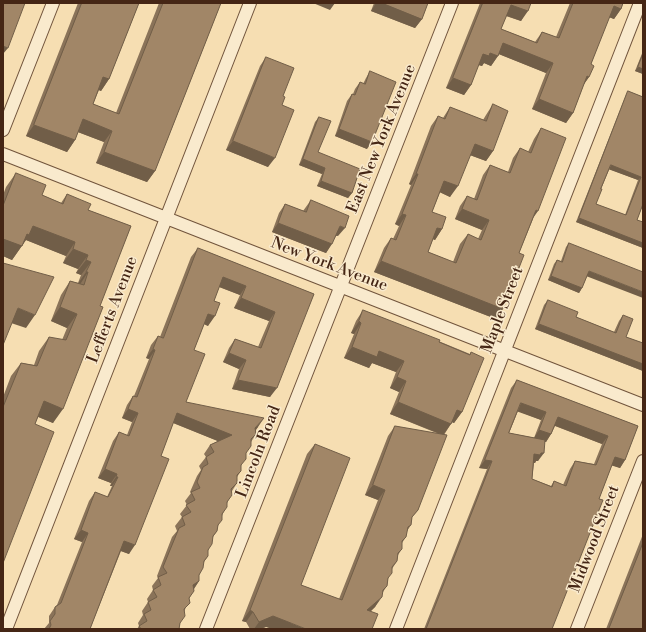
<!DOCTYPE html>
<html>
<head>
<meta charset="utf-8">
<style>
	body { margin:0 }
	#map { position:relative; width:646px; height:632px; overflow:hidden; background:#f6deb2; font-family:"Libre Bodoni",serif }
	canvas { display:block }
	.frame { position:absolute; inset:0; border:4px solid #452615; pointer-events:none }
</style>
</head>
<body>
<div id="map">
<canvas width="646" height="632"></canvas>
<div class="frame"></div>
</div>
<script>
const c = document.querySelector('canvas').getContext('2d');
c.lineJoin = 'round';
function strokePath(path, color, width, dash) { c.strokeStyle = color; c.lineWidth = width; c.lineCap = dash ? 'butt' : 'round'; c.setLineDash(dash || []); c.stroke(path); }
function paint(path, color) { c.fillStyle = color; c.fill(path, 'evenodd'); }
function label(font, color, halo, rows, align = 'center') {
  c.font = font + ' "Libre Bodoni",serif'; c.lineWidth = 3; c.setLineDash([]); c.textBaseline = 'middle'; c.strokeStyle = halo; c.fillStyle = color; for (const [text, x, y, turn = 0] of rows) {
    c.save(); c.translate(x, y); c.rotate((+turn || 0) * Math.PI / 180); c.textAlign = isNaN(turn) ? turn : align; if (halo) c.strokeText(text, 0, 0); c.fillText(text, 0, 0); c.restore();
  }
}
const minor = new Path2D(`
	M3 130 53 3
	M3 154 643 405
	M6 629 250 3
	M206 629 452 3
	M396 629 640 3
	M577 629 643 461`);
strokePath(minor, '#71543c', 14);
strokePath(minor, '#f9eacd', 12);
paint(new Path2D(`
	M78 3H139L109 79 101 91 99 90 93 104 116 113 159 3H221L155 171 147 182 96 163 104 142 78 132 75 140 67 152 26 136Z
	M374 3H428L422 19 415 28 371 11Z
	M480 3H531L521 21 506 16 501 29 535 42 542 32 556 37 570 3H623L621 9 614 19 609 17 591 64 589 77 584 84 573 113 566 123 532 109 546 73 499 54 491 66 484 63 482 66 478 65 471 85 464 95 446 88Z
	M643 51V74L635 71Z
	M266 57 282 105 268 167 226 150 260 66Z
	M370 71 367 149 335 136 347 101 352 94H353L355 89 360 82 363 84 366 78Z
	M628 91 643 97V204L637 220 643 222V248L576 222 626 95ZM609 169 638 180 625 215 596 204 601 189Z
	M493 104V151L486 161 470 155 450 197 440 192 432 212 442 229 435 240 433 239 428 252 453 262 460 244 468 234 478 239 482 230 455 219 460 206 467 196 474 199 483 175 490 165 508 172 513 158 520 148 528 152 534 139 541 128 533 219 519 253 496 319 374 272 384 248 391 238 393 239 399 226 395 224 411 185 409 184 431 126 438 116 443 118 450 107 483 120 486 115Z
	M319 117 318 152 352 193 348 198 317 186 322 174 299 165 315 122Z
	M16 173 42 195 61 203 67 194 88 210 131 226 53 423 38 417 35 424 3 563V397L11 376 21 363 34 365 39 351 49 337 62 340 67 328 51 321 61 295 70 281 78 283 81 275 76 273 78 269 63 263 66 256 26 240 12 260 3 256V195L6 187Z
	M311 200 338 236H336L326 253 272 232 279 213 285 204 303 211Z
	M569 243 587 276 582 288 579 293 548 280 554 264 557 260 561 261 566 247Z
	M198 248 314 294 270 397 232 389 239 369 223 362 229 348 235 339 258 347 269 321 234 308 240 295 219 287 214 301 208 326 204 324 194 350 186 402 258 427 256 430V434L251 442 246 453 241 466V471L237 477V483L232 491 218 526 217 531 213 537 208 551V556L204 562 199 575V581L194 589 189 599 180 623 179 629H137L139 626 138 623 143 615 142 611 148 602 147 599 153 590 152 586 158 578 157 576 172 537 177 531 175 526 182 517 180 514 187 505 185 501 191 493 190 492 197 476 201 470 199 466 206 457 204 454 210 445 218 441 173 423 161 456 129 554 121 551 90 629H44L49 623V616L55 607 57 605 82 542 74 539 89 501 95 492 107 497 112 486H110L111 483 98 478 113 441 119 432 127 435 132 422 122 418 127 405 133 396H134L149 359 146 358 151 345 158 336 160 337 191 257Z
	M548 300 576 317 614 332 619 321 623 315 626 337 643 343V371L535 329 544 305Z
	M363 310 470 354 471 352 462 412 454 423 452 422 444 435 418 510 412 517 411 525 407 531 406 537 402 543V549L398 555 397 561 392 569 388 579 387 586 383 592 375 607 370 612 266 627 260 629H250L246 622 242 621 307 454 315 444 301 585 339 599 378 500 365 495 388 436 395 426 439 434 390 414 399 392 390 388 396 372 372 363 369 368 344 358 354 334 351 333 356 321Z
	M517 380 638 426 625 460 620 468 612 465 599 499 552 629H424L487 469 479 468 511 388ZM518 411 541 420 534 438H536L509 433ZM555 426 602 444 594 464 575 461 570 469 563 485 554 481 551 486 532 479 534 463H535L536 461H538L545 442H546L551 434Z
	M643 534V629H606Z`), '#8a7359');
paint(new Path2D(`
	M313 3H335L330 10Z
	M376 3H382L422 19 415 28 371 11Z
	M511 5 528 11 521 21 504 15Z
	M614 6 621 9 614 19 606 16Z
	M503 43 553 63 546 73 496 53Z
	M3 46 8 48 3 54Z
	M490 53 498 56 491 66 484 63 482 66 476 64 483 54Z
	M638 67 643 69V74L635 71Z
	M587 76 589 77 582 87Z
	M103 77 109 79 101 91 96 89Z
	M453 78 471 85 464 95 446 88Z
	M539 99 573 113 566 123 532 109Z
	M83 119 112 131 104 142 75 131Z
	M34 125 75 140 67 152 26 136Z
	M339 129 372 142 367 149 335 136Z
	M233 141 275 158 268 167 226 150Z
	M475 144 493 151 486 161 467 154Z
	M104 152 155 171 147 182 96 163Z
	M303 159 325 168 322 174 299 165Z
	M611 165 641 177 638 180 608 169Z
	M416 174H418L411 185 409 184Z
	M321 181 352 193 348 198 317 186Z
	M444 181 458 186 450 197 437 191Z
	M462 209 489 220 482 230 455 219Z
	M536 210 538 211 531 221Z
	M402 214 406 215 399 226 395 224Z
	M579 218 643 243V248L576 222Z
	M278 223 332 244 326 253 272 232Z
	M33 226 75 242 66 256 26 240 12 260 3 256V239Z
	M340 226 345 228 338 236 334 235Z
	M437 228 442 229 435 240 430 238Z
	M73 249 88 255 78 269 63 263Z
	M86 260 91 262 81 275 76 273Z
	M381 261 503 309 496 319 374 272Z
	M589 271 643 292V298L586 276Z
	M86 272H88L79 286 77 285Z
	M551 276 582 288 579 293 548 280Z
	M223 277 246 286 240 295 217 286Z
	M241 298 275 312 269 321 234 308Z
	M60 307 77 314 67 328 51 321Z
	M18 308 35 315 26 328 8 322Z
	M208 314 215 316 208 326 202 323Z
	M359 321 361 323 354 334 351 333Z
	M539 324 643 364V371L535 329Z
	M352 347 379 351 404 361 396 372 372 363 369 368 344 358Z
	M153 349 155 350 149 359 146 358Z
	M229 353 246 360 239 369 223 362Z
	M397 377 406 381 399 392 390 388Z
	M238 380 277 388 270 397 232 389Z
	M44 401 63 409 53 423 34 415Z
	M398 402 451 424 443 435 390 414Z
	M521 403 546 412 541 420 516 411Z
	M128 409 138 413 132 422 122 418Z
	M457 410 462 412 454 423 449 421Z
	M177 413 232 435 225 444 171 422Z
	M558 417 608 436 602 444 553 425Z
	M264 418 258 427 249 438 255 428Z
	M539 430 551 434 546 442 534 438Z
	M541 453H544L538 461H536L535 463 529 462 534 454Z
	M615 457 625 460 620 468 610 465Z
	M485 460 492 461 487 469 479 468Z
	M105 469 117 474 111 483 98 478Z
	M116 477H118L112 486H110Z
	M373 485 385 490 378 500 365 495Z
	M81 530 88 533 82 542 74 539Z
	M124 541 135 545 129 554 118 550Z
	M199 581 193 590V585Z
	M382 597 375 607 360 621 367 610Z
	M250 610 253 612 246 622 242 621Z
	M273 616 306 629H272L266 627 260 629H254L259 622Z`), '#715e48');
const building = new Path2D(`
	M3 3H25L8 48 3 46Z
	M82 3H139L109 79 103 77 93 104 119 114 163 3H221L155 171 104 152 112 131 83 119 75 140 34 125Z
	M382 3H428L422 19Z
	M483 3H531L528 11 511 5 501 29 537 43 542 32 559 38 573 3H623L621 9 614 6 591 64 594 66 589 77 587 76 573 113 539 99 553 63 503 43 498 56 490 53 489 56 483 54 471 85 453 78Z
	M643 54V69L638 67Z
	M266 57 294 68 283 96 285 97 282 105 294 110 275 158 233 141Z
	M370 71 396 82 372 142 339 129 352 94 355 95 360 82 365 84Z
	M628 91 643 97V204L637 220 643 222V243L579 218ZM611 165 641 177 626 215 596 204 602 189H601Z
	M493 104 508 111 493 151 475 144 458 186 444 181 432 212 446 217 442 229 437 228 428 252 456 263 468 234 481 240 489 220 462 209 467 196 477 200 490 165 510 173 520 148 531 153 541 128 566 138 538 211 536 210 519 253 524 255 503 309 381 261 391 238 396 240 406 215 402 214 418 174H416L438 116 445 119 450 107 486 121Z
	M319 117 331 121 318 152 360 169 352 193 321 181 325 168 303 159Z
	M16 173 46 185 42 195 63 204 67 194 91 204 88 210 131 226 100 306 103 307 63 409 44 401 35 424 54 432 3 563V407L21 363 37 366 49 337 66 340 77 314 60 307 70 281 84 285 88 272H86L91 262 86 260 88 255 73 249 75 242 33 226 29 235 27 234 22 246 3 239V206Z
	M311 200 349 216 345 228 340 226 332 244 278 223 285 204 306 212Z
	M569 243 643 272V292L589 271 582 288 551 276 557 260 562 262Z
	M198 248 314 294 277 388 238 380 246 360 229 353 235 339 261 348 275 312 241 298 246 286 223 277 214 301 220 303 215 316 208 314 194 350 205 354 186 402 264 418 255 428 256 434 251 439V446L246 453V459L241 465V471L237 475V483L231 489 232 495 227 502V507L222 514V520L218 525 217 531 213 536 212 544 208 550V556L204 561 203 568 199 575V581L193 585 194 591 189 598 190 603 184 609 185 616 180 623 179 629H141L139 626 147 621 144 614 151 610 148 602 157 597 153 590 161 585 158 577 167 573 163 567 179 528 185 525 182 517 191 512 186 505 195 500 191 492 200 488 197 482 203 467 208 464 206 457 214 452 210 445 232 435 177 413 161 456 169 459 135 545 124 541 90 629H49L51 625 50 621 55 614V607L61 603 88 533 81 530 95 492 108 497 118 477H116L117 474 105 469 119 432 129 436 138 413 128 409 133 396 137 397 155 350 153 349 158 336 163 338Z
	M3 263 54 277 35 315 18 308 3 345Z
	M548 300 578 312 576 317 616 333 623 315 633 319 626 337 643 343V364L539 324Z
	M363 310 440 340 439 342 470 355 471 352 484 358 462 412 457 410 451 424 398 402 406 381 397 377 404 361 379 351 377 357 352 347 361 323 359 321Z
	M517 380 638 426 625 460 615 457 599 499 603 500 552 629H426L492 461 485 460ZM521 403 546 412 539 430 551 434 558 417 608 436 596 465 575 461 566 486 554 481 552 487 532 479 534 454 540 455 541 453H544L545 440 509 433Z
	M395 426 447 435 418 510 412 517 411 525 408 527 406 537 402 541V549L398 553 397 561 392 567V573L388 578 387 586 383 590 382 597 367 610 378 614 372 629H306L273 616 259 622 253 612 250 610 315 444 350 458 301 585 342 600 385 490 373 485Z
	M643 543V629H609Z`);
paint(building, '#a18667');
strokePath(building, '#715e48', 1);
label('16px', '#452615', '#f9eacd', [
	["East New York Avenue",382,139,-68],
	["New York Avenue",329,265,21],
	["Lefferts Avenue",113,310,-69],
	["Maple Street",503,310,-69],
	["Lincoln Road",259,452,-69],
	["Midwood Street",595,539,-69]
]);
</script>
</body>
</html>
